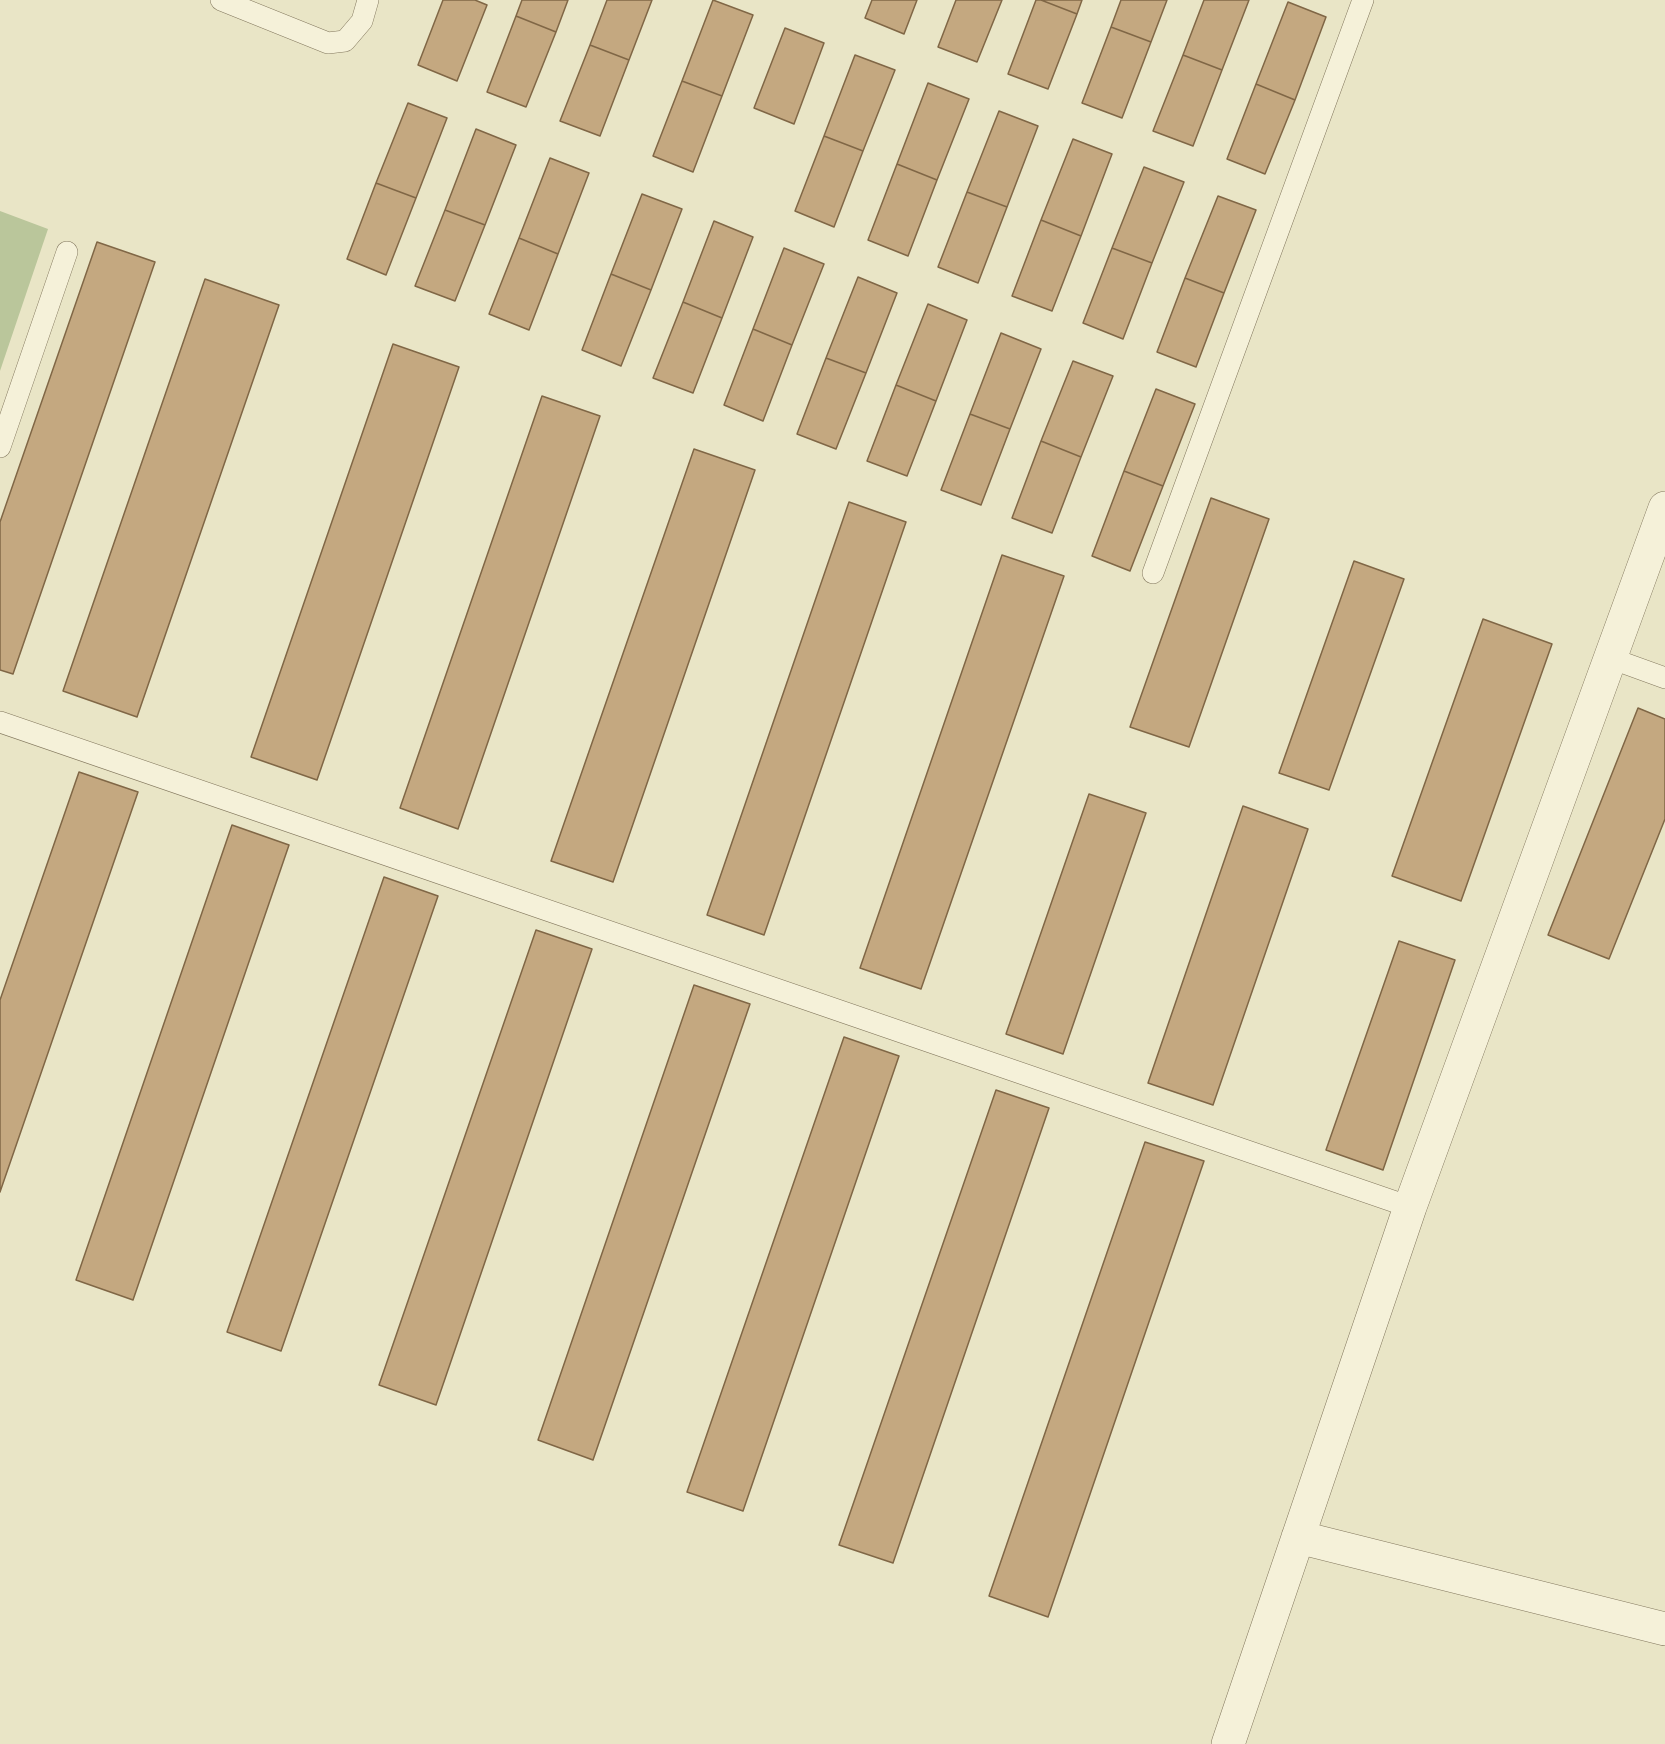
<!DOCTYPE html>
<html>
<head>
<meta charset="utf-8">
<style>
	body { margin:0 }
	canvas { display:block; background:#e9e5c6 }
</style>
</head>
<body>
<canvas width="1665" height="1744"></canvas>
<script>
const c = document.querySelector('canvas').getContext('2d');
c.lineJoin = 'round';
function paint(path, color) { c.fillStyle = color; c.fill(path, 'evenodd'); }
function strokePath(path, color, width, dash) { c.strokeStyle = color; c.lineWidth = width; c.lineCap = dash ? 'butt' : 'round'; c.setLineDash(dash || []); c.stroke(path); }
paint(new Path2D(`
	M0 211 48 229 0 371Z`), '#bac69b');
const building = new Path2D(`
	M443 0H475L487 5 457 81 418 65Z
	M522 0H568L556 32 516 16Z
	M607 0H652L629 60 590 45Z
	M713 0 753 15 722 96 682 81Z
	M872 0H917L904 34 865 18Z
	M956 0H1002L977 62 938 47Z
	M1036 0H1041L1077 14 1048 89 1008 74Z
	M1041 0H1082L1077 14Z
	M1121 0H1167L1151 42 1111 27Z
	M1204 0H1249L1222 70 1183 55Z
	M1288 2 1326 17 1295 100 1256 84Z
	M516 16 556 32 526 107 487 92Z
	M1111 27 1151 42 1122 118 1082 103Z
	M785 28 824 43 794 124 754 108Z
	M590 45 629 60 600 136 560 121Z
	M855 55 895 70 863 151 824 136Z
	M1183 55 1222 70 1193 146 1153 131Z
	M682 81 722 96 693 172 653 156Z
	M928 83 969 99 937 180 897 164Z
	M1256 84 1295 100 1265 174 1227 159Z
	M408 103 447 118 416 198 376 183Z
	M999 111 1038 126 1007 207 967 192Z
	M476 129 516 145 485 225 445 210Z
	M824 136 863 151 834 227 795 211Z
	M1073 139 1112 154 1081 236 1041 220Z
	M550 158 589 173 558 254 519 238Z
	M897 164 937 180 908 256 868 240Z
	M1144 167 1184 182 1152 263 1112 248Z
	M376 183 416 198 386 275 347 259Z
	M967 192 1007 207 978 283 938 267Z
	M642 194 682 209 651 290 611 274Z
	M1218 196 1256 210 1224 293 1185 278Z
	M445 210 485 225 455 301 415 286Z
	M1041 220 1081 236 1052 311 1012 296Z
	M714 221 753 237 722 318 683 302Z
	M519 238 558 254 529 330 489 314Z
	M97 242 155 262 13 674 0 670V522Z
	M784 248 824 264 792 345 753 329Z
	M1112 248 1152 263 1123 339 1083 323Z
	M611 274 651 290 621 366 582 350Z
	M858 277 897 293 866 373 826 358Z
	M1185 278 1224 293 1196 367 1157 352Z
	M205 279 279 305 137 717 63 691Z
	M683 302 722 318 693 393 653 378Z
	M928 304 967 320 936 401 896 385Z
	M753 329 792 345 763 421 724 405Z
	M1001 333 1041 349 1010 429 970 414Z
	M393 344 459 367 317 780 251 757Z
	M826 358 866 373 836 449 797 434Z
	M1073 361 1113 376 1081 457 1041 441Z
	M896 385 936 401 907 476 867 461Z
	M1156 389 1195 404 1163 486 1124 471Z
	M542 396 600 416 458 829 400 808Z
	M970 414 1010 429 981 505 941 490Z
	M1041 441 1081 457 1052 533 1012 518Z
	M694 449 755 470 613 882 551 861Z
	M1124 471 1163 486 1130 571 1092 556Z
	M1211 498 1269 519 1189 747 1130 727Z
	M849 502 906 522 764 935 707 915Z
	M1002 555 1064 576 921 989 860 968Z
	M1354 561 1404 579 1329 790 1279 773Z
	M1483 619 1552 644 1461 901 1392 876Z
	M1638 708 1665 719V819L1609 959 1548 935Z
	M79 772 138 792 0 1192V1000Z
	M1089 794 1146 813 1063 1054 1006 1034Z
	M1243 806 1308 829 1213 1105 1148 1083Z
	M232 825 289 845 133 1300 76 1280Z
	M384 877 438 896 281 1351 227 1332Z
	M536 930 592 949 436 1405 379 1385Z
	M1399 941 1455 960 1383 1170 1326 1150Z
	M694 985 750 1004 593 1460 538 1440Z
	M844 1037 899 1056 743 1511 687 1492Z
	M996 1090 1049 1108 893 1563 839 1545Z
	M1145 1142 1204 1161 1048 1617 989 1596Z`);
paint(building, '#c4a880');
strokePath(building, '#806746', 1.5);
const lane = new Path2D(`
	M221 0 328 43 345 41 362 21 368 0
	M0 447 67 252
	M1153 573 1363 0
	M1610 658 1665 678
	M0 722 1410 1207`);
const street = new Path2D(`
	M1298 1537 1665 1629
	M1228 1744 1410 1207 1665 508`);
strokePath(lane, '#83785e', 22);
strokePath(street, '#83785e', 34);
strokePath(lane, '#f5f1d9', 21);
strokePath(street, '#f5f1d9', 33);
</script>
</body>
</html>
